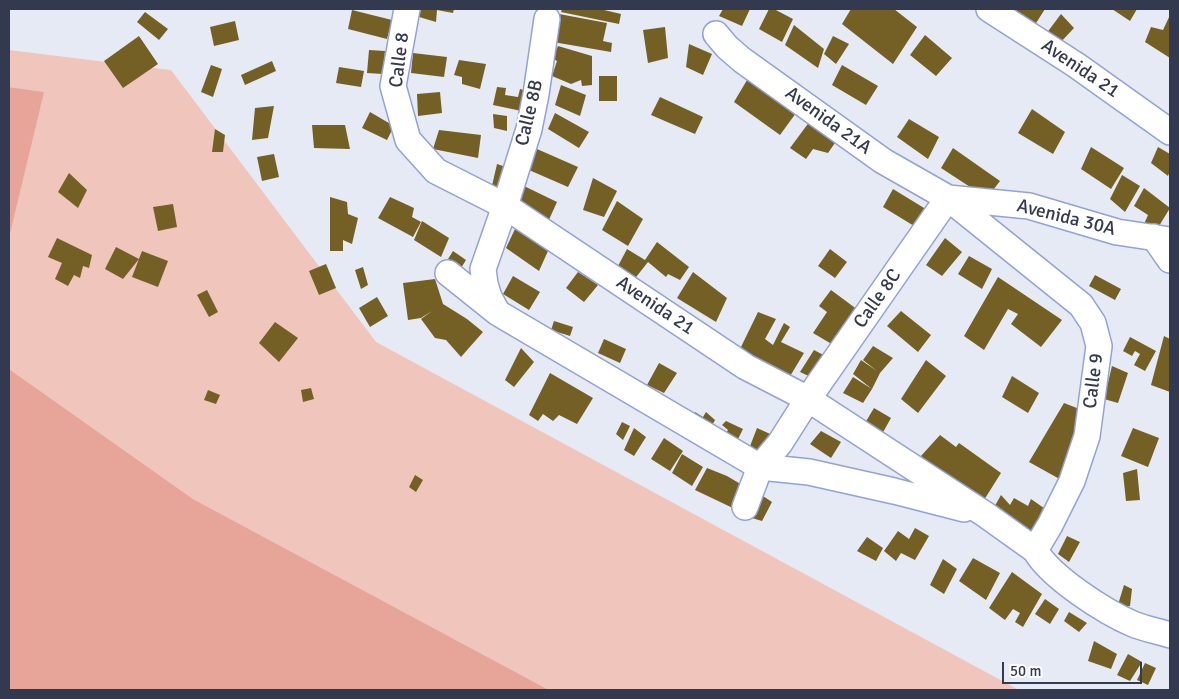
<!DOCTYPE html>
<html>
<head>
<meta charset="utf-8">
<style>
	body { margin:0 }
	#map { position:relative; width:1179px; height:699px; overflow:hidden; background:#e6eaf5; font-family:Signika,sans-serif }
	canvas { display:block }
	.frame { position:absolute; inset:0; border:10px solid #333a50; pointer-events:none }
	.scale { position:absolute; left:1002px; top:662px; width:140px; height:22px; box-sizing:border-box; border:2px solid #333a50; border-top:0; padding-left:6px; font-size:15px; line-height:18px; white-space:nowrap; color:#333a50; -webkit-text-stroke:4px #fff; paint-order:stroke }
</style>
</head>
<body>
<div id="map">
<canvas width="1179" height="699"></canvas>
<div class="frame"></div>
<div class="scale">50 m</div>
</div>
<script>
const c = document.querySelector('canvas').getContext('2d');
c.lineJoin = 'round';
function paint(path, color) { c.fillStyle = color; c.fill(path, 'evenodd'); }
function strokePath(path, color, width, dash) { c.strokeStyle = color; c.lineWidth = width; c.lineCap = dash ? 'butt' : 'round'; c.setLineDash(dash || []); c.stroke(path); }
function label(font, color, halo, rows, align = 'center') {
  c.font = font + ' Signika,sans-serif'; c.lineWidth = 5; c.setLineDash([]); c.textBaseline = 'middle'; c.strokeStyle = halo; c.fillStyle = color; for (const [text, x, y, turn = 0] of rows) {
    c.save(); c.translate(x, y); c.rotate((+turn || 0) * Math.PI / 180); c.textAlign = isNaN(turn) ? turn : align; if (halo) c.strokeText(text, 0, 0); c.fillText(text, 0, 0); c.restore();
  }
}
paint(new Path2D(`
	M9 50 171 70 376 342 1019 690H549L193 499 9 369V238L43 92 9 87Z`), '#f0c5bc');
paint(new Path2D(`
	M9 87 44 92 9 238Z
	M9 369 193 499 549 690H9Z`), '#e7a498');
paint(new Path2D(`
	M421 9H454L453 13 437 10 436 22 419 17Z
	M562 9H600L621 14 619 24 561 12Z
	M723 9H750L742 26 719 16Z
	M769 9H774L793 19 782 42 759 29Z
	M851 9H894L917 27 893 64 842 24Z
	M1017 9H1045L1031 31 1012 17Z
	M1112 9H1137L1130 21Z
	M352 10 392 20 387 39 348 29Z
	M145 12 168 29 159 40 137 22Z
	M559 14 607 23 603 41 612 43 611 52 553 42Z
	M1061 14 1074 28 1059 44 1046 34Z
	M1170 15V58L1145 42 1151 27 1163 30Z
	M235 21 239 40 214 46 210 27Z
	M794 25 824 49 818 68 785 45Z
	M665 27 668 58 648 63 643 30Z
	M925 35 952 58 936 76 910 55Z
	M139 36 158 64 123 88 104 61Z
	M833 36 849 44 836 64 824 54Z
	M689 44 712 54 703 75 686 67Z
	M558 46 592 56V85L582 86 581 80 571 84 552 76 557 61 552 58Z
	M369 50 385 51 383 74 367 73Z
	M413 53 447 57 444 77 411 73Z
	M459 60 486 64 480 89 462 84V77L454 75Z
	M272 61 276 71 245 85 241 75Z
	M211 65 222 69 213 97 201 92Z
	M842 65 878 86 866 105 832 85Z
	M339 67 364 71 361 87 336 83Z
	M750 75 796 113 780 135 734 102Z
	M599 76H617V101H599Z
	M561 85 586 95 580 116 555 105Z
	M497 87 506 88 505 95 518 97 520 89 535 93 531 113 493 105Z
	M440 92 442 113 418 116 417 94Z
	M660 97 703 117 695 134 651 115Z
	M274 106 268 138 252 140 255 108Z
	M1032 109 1065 132 1053 154 1018 133Z
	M370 112 394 126 387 140 362 128Z
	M555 113 589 132 579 148 548 129Z
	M493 114 507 116V131L494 128Z
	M909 119 939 137 928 159 897 137Z
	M810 121 837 140 828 153 813 149 806 159 790 148Z
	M312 125H345L350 149 314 148Z
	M215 129 225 135 223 152H212Z
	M439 130 481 135 478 158 433 149Z
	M1091 147 1124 168 1111 189 1081 169Z
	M1158 147 1170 154V171L1168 176 1151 163Z
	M953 148 1000 181 987 198 941 168Z
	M537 149 578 167 568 187 529 170Z
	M274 154 279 177 262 181 257 157Z
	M497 164 512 169 505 198 491 190Z
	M69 173 87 190 78 208 58 192Z
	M1122 175 1140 186 1125 212 1110 199Z
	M593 178 617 191 604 217 583 210Z
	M524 186 557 202 547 224 515 208Z
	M1144 188 1170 208 1156 231 1144 224 1148 215 1134 206Z
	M893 189 929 211 919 229 883 207Z
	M330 197 347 202 348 214 358 218 352 244 343 240V251H330Z
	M390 197 414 208 412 217 421 222 413 237 378 218Z
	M617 201 643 219 628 246 602 230Z
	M173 204 177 227 158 231 153 207Z
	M422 221 449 238 441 257 414 240Z
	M515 229 548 251 539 271 506 248Z
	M57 238 92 255 89 268 83 266 80 278 74 275 68 286 55 279 62 263 48 257Z
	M945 238 962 252 942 276 926 265Z
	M657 242 689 267 680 280 668 274 666 277 648 262 629 286 618 266 627 249 645 260Z
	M116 247 139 259 123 279 105 269Z
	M830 249 847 262 835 278 818 266Z
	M142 251 168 261 158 287 132 277Z
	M453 251 466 260 458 273 445 264Z
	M969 256 992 269 982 289 958 274Z
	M326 264 336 288 319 295 309 271Z
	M363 267 368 285 361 289 355 270Z
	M578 272 598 285 584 302 566 288Z
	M693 272 727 298 716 322 677 298Z
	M1095 275 1121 289 1115 300 1089 286Z
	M513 276 540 292 529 310 503 294Z
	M998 277 1062 320 1041 347 1011 324 1018 314 1008 309 984 350 964 336Z
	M435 279 443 304 467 319 483 332 461 357 446 340 435 338 421 319 432 311 421 318 408 320 403 283Z
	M207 290 218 312 209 317 197 295Z
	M831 290 862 313 840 349 813 333 827 312 819 306Z
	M377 297 388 316 370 327 359 308Z
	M901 311 931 335 918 352 887 326Z
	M758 312 776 319 765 339 773 345 784 323 790 327 781 342 804 353 789 378 756 357 755 359 741 347Z
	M554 321 573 327 570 336 551 330Z
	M275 322 298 338 279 362 259 343Z
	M1164 336 1170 339V392L1151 385Z
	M1130 337 1156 351 1145 371 1134 365 1140 354 1135 351 1132 356 1123 351Z
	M604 339 626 349 620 363 598 353Z
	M873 346 893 358 880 373 872 389 863 403 843 393 853 377 872 389 853 374 861 360 877 371 863 360Z
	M521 348 534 362 514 387 505 380Z
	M814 350 829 358 815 379 800 372Z
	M926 360 946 376 918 413 901 399Z
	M659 363 677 373 664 393 647 385Z
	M1112 366 1128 373 1118 403 1104 399Z
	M550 373 593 398 577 424 559 415 553 421 543 414 538 421 529 415Z
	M1012 376 1039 393 1028 413 1002 397Z
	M311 388 314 399 303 402 301 390Z
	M208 390 220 395 216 404 204 400Z
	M1064 403 1087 412 1065 482 1029 462Z
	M874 408 891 418 882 434 865 423Z
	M695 412 703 417 706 412 715 420 706 437 689 427Z
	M726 421 743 429 734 447 722 440 728 430 722 425Z
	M622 422 630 426 623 440 616 434Z
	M634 428 646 437 634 456 624 450Z
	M757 428 779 438 765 460 747 454Z
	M1133 428 1159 438 1148 467 1121 456Z
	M821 431 841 442 831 458 810 444Z
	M940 435 956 447 959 443 1001 473 979 508 921 456Z
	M664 438 683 451 670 471 651 459Z
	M682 454 703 467 692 486 672 473Z
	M707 468 727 476 749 489 737 510 695 490Z
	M1137 469 1140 500 1126 501 1123 473Z
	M415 475 423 480 416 492 409 487Z
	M1001 495 1010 505 1014 498 1028 506 1031 499 1051 513 1038 534 992 511Z
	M763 496 772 502 762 521 752 518Z
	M915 528 929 536 915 560 901 553 896 561 884 551 898 531 909 539Z
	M1067 536 1080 542 1069 562 1058 554Z
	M867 537 883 548 876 561 857 551Z
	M973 558 1000 573 986 600 959 581Z
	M943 559 957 569 944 594 930 585Z
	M1012 572 1042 594 1023 627 1015 622 1020 613 1013 609 1005 620 989 608Z
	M1124 585 1132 589 1130 606 1117 608Z
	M1045 599 1059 609 1050 624 1035 614Z
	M1069 612 1087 623 1079 632 1064 621Z
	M1094 641 1117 654 1111 669 1088 661Z
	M1128 654 1142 662 1130 681 1117 675Z
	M1145 663 1156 668 1148 685 1137 680Z`), '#746024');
const minor = new Path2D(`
	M407 9 393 86 408 140 436 171 505 206 746 367 808 399 986 515 1035 550
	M989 9 1076 65 1170 132
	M716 34 727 47 742 60 883 161 948 198 1081 305 1093 323 1099 346 1087 436 1072 481 1050 525 1035 550C1050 577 1105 612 1133 624 1145 629 1158 631 1170 635
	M948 198 1029 206 1117 232 1170 240
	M1154 237 1170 260
	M448 273 498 313 760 467 809 472 894 491 964 509
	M496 310 489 297 485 284 483 269 505 206 529 129 536 94 547 19
	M745 507 760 467 780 443 808 399 948 198`);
strokePath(minor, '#92a2d7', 28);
strokePath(minor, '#fff', 25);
label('19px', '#333a50', '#fff', [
	["Calle 8",400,60,-83],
	["Avenida 21",1080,69,34],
	["Calle 8B",530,113,-77],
	["Avenida 21A",828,121,36],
	["Avenida 30A",1066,218,14],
	["Calle 8C",878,299,-55],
	["Avenida 21",655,306,34],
	["Calle 9",1094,381,-83]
]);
</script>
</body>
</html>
